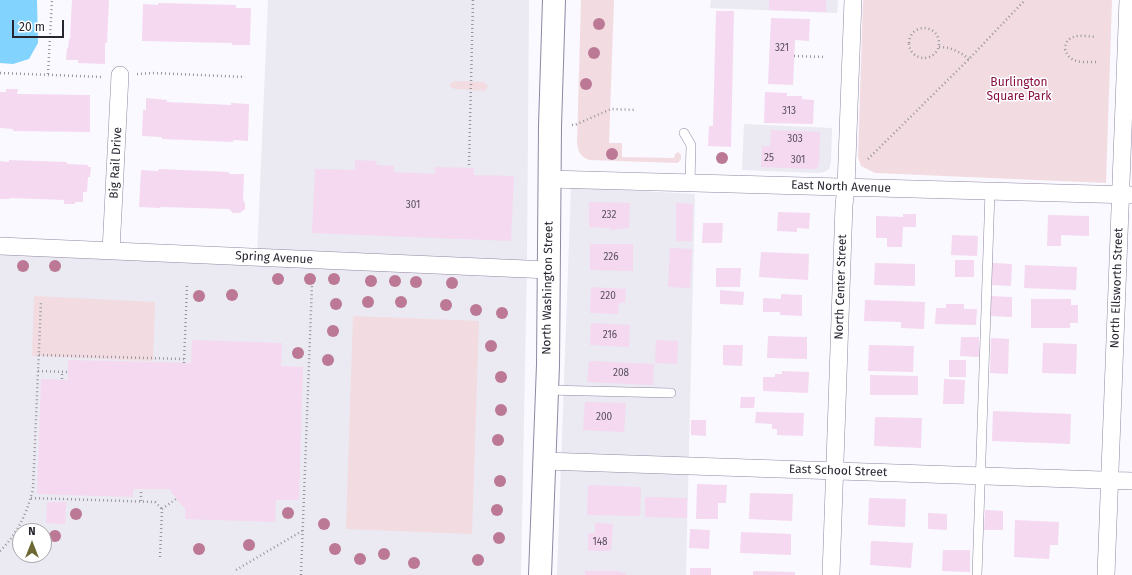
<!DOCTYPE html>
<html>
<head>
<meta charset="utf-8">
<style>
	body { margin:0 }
	#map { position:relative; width:1132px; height:575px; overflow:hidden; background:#faf9ff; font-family:"Fira Sans",sans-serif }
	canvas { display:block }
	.north { position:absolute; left:12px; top:523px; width:40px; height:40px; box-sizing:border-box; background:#fff; border:1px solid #a9a7ac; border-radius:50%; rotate:0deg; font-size:11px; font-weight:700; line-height:16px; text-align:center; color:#27242f }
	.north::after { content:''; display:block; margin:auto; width:14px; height:18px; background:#6e6834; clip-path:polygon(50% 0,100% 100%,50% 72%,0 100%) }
	.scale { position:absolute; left:12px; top:20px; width:52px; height:18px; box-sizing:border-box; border:2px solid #27242f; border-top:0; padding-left:5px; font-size:12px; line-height:14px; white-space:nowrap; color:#27242f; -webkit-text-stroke:3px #fff; paint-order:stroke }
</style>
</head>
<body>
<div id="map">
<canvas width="1132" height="575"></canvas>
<div class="north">N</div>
<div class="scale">20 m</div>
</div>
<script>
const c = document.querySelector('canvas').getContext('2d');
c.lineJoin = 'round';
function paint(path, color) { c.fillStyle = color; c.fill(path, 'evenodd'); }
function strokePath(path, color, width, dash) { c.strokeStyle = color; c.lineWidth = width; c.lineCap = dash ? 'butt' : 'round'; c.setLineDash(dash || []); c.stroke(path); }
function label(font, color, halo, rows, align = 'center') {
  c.font = font + ' "Fira Sans",sans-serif'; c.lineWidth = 3; c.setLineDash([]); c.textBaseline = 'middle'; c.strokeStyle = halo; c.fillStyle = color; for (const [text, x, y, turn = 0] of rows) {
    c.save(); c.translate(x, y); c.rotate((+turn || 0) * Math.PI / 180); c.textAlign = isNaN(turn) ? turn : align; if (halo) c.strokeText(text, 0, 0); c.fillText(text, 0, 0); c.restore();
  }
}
paint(new Path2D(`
	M268 0H529L527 264 521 575H0V245L257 256ZM20 531H44V555H20Z
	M711 0H838L837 13 710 8Z
	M744 124 832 128 831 162 829 169 824 172 817 173 742 170Z
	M571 187 695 194 686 575H557Z`), '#ebe9f1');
paint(new Path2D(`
	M581 0H614L609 143H622V157L674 158 675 154 678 152 681 155V159L678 163 589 160 583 157 579 152 577 143Z
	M863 0H1112L1106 183 875 173 861 166 858 157Z
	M454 81 483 82 485 83 488 86 485 91 455 89 451 87 450 84Z
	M34 296 155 302 153 361 32 356Z
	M353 316 479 321 472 534 346 529Z`), '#f2dce1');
paint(new Path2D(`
	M0 0H37L38 43 29 59 13 64 0 63Z`), '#82d3fd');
paint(new Path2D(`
	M72 0H109L107 43H105V64L78 63V60H66L67 48H68L69 39H70Z
	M769 0H826V12L769 10Z
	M158 3 236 5V8H251L250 45H232V43L142 41 143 4 158 5Z
	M716 11H734L731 147 708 146 709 126H713Z
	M771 18 810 19 809 41 795 40 793 85 768 84Z
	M6 89H18L17 94 90 95V132L13 131V129L0 128V92H6Z
	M765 92 787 93V96H802V99L814 100 813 124 764 123Z
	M146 98 167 100V102L231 105V103L249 104 248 141 233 140V142L162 139V137L142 136 143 110H146Z
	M771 130 820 132 819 164 818 167 816 169 761 167 762 146H770Z
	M9 160 67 162V164L88 165V167H91L90 177H88L87 192H83V202H75V204H64V200L10 198V199H0V161L9 162Z
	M355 160 377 161 376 165 394 166V172L435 174V167L474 168V175L514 176 511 241 312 233 315 169 355 170Z
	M159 169 229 172V174H244L243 200 245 203V209L240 213H233L229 209 160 207V208L139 207 141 170 158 171Z
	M589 202 630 203 629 228 610 230V228L589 227Z
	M676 203 693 204 692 241H676Z
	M778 212 810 213 809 229 797 228V232L777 231Z
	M903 214H916V227H903L902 247H887V238H876V216L903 217Z
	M1048 215 1089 216V236L1061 235V246H1047Z
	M703 223H723L722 243H702Z
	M952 235 978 236 977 256 951 255Z
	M590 244H633V271L590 270Z
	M670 248 692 249 690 288 668 287Z
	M761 252 809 254 808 280 759 277Z
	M955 260H974V277H955Z
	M875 263 915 264V286L874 285Z
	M992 263 1012 264 1011 286 991 285Z
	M1025 265 1077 267 1076 290 1024 288Z
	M716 268H741L740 287H716Z
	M591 287 626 289 625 303H619L618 314 590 313Z
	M720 290 744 292 743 305 720 304Z
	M781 294 802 295V316L780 315V312H763V298L781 299Z
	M991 296 1012 297V317L991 316Z
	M1031 299H1071V305H1078V323H1070V328H1031Z
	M865 300 925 302 924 329 901 328V322L864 321Z
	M946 304H964V309H977L976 325 935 324 936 308H946Z
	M591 323 630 325 629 347 590 345Z
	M768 336 807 337V359L767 358Z
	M961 337H979V357L960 356Z
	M991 338 1009 339 1008 374 990 373Z
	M192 340 282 343 281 366 303 367 299 500H276L275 522 185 519V507H183L171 492V489H133V497L37 494 41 379 68 380V360L191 363Z
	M656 340 678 341 677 364 655 363Z
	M1043 343 1077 344 1076 374 1042 373Z
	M723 345H743L742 366 723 365Z
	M869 345 914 346 913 372 868 371Z
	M949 360H966V377H949Z
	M589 361 654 364 653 385 587 382Z
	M782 371 809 372 808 393 763 391V377H775V374H782Z
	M870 375 918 376V395H870Z
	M944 379 965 380 964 404H943Z
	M741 397H755L754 408H740Z
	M585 402 626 403 624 432 583 430Z
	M993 411 1071 414 1070 444 992 441Z
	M756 412 804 413 803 436 777 435V429H772V424L755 423Z
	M875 417 922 418 921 448 874 446Z
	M691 420H706V436L691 435Z
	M697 484 727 485 726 503H718V519H696Z
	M588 485 641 487 640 516 587 515Z
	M750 493 793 494 792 521 749 519Z
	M645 497 687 498V518L645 517Z
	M869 498 906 499 905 527 868 525Z
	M47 502H66L65 524 46 523Z
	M985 510 1003 511V530H984Z
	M928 513 947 514V530L928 529Z
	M1015 520 1059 522 1058 545H1050L1049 559 1014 557Z
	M595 523 613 524 611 551H588V533H595Z
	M690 529 710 530 709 549 689 548Z
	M741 532 791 534V555L740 553Z
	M871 541 913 543 911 568 870 565Z
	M943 550H970V572L942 571Z
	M690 568H711V575H690Z
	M585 571H619V572L626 573V575H585Z
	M753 571 795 572V575H753Z`), '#f4d9f0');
const service = new Path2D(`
	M684 133 691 145 690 183
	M547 390 671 393
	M977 575 990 191`);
const minor = new Path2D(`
	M549 179 1132 195
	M0 246 549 270
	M111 251 120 75
	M544 461 1132 481
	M831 575 844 205 846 187 853 0
	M1106 575 1128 0`);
const secondary = new Path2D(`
	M540 575 548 365 550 126 554 0`);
strokePath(service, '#8f88a3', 10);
strokePath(minor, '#8f88a3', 18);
strokePath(secondary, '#8f88a3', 24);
strokePath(new Path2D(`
	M909 43a15 15 0 1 1 30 0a15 15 0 1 1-30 0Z
	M939 47C951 47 960 52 969 59
	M794 56 825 57
	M1096 62C1083 62 1069 64 1065 49 1066 32 1084 36 1096 37
	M0 73 103 77
	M48 74 52 0
	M137 74 154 73 245 77
	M572 125H575L611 109 636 110
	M868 159 969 59 1025 0
	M469 165 473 0
	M39 355 184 359
	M184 363 187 285
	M38 371 68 372
	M62 379V372
	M31 498 155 502 162 509
	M141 501V489
	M0 551C18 533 27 513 33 489L41 302
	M160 557 162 509 176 499
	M236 570 302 531
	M301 575 312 284`), '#98969f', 2.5, [1, 3]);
strokePath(service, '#fff', 9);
strokePath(minor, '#fff', 17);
strokePath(secondary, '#fff', 22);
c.fillStyle = '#bb7996';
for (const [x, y] of [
	[599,24],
	[594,53],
	[586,84],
	[612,154],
	[722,158],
	[23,266],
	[55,266],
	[278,279],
	[310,279],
	[334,279],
	[371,281],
	[395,281],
	[416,282],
	[452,283],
	[232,295],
	[199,296],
	[368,302],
	[401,302],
	[336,304],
	[446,305],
	[476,310],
	[502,313],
	[333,331],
	[491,346],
	[298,353],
	[328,360],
	[501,377],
	[501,410],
	[498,440],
	[500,481],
	[497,510],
	[288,513],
	[76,514],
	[324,524],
	[55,536],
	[499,538],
	[249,545],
	[199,549],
	[335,549],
	[384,554],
	[360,559],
	[478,560],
	[414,563]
]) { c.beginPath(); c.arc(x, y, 6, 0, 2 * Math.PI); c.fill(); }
label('10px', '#5a515f', null, [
	["321",782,48],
	["313",789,111],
	["303",795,139],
	["25",769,158],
	["301",798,160],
	["301",413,205],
	["232",609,215],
	["226",611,257],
	["220",608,296],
	["216",610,335],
	["208",621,373],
	["200",604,417],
	["148",600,542]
]);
label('12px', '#871041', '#fff', [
	["Burlington",1019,83],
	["Square Park",1019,97]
]);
label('12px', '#27242f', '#fff', [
	["Big Rail Drive",116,163,-87],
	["East North Avenue",841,187,2],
	["Spring Avenue",274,258,3],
	["North Center Street",841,287,-88],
	["North Washington Street",548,288,-89],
	["North Ellsworth Street",1117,288,-88],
	["East School Street",838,471,2]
]);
</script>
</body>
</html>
